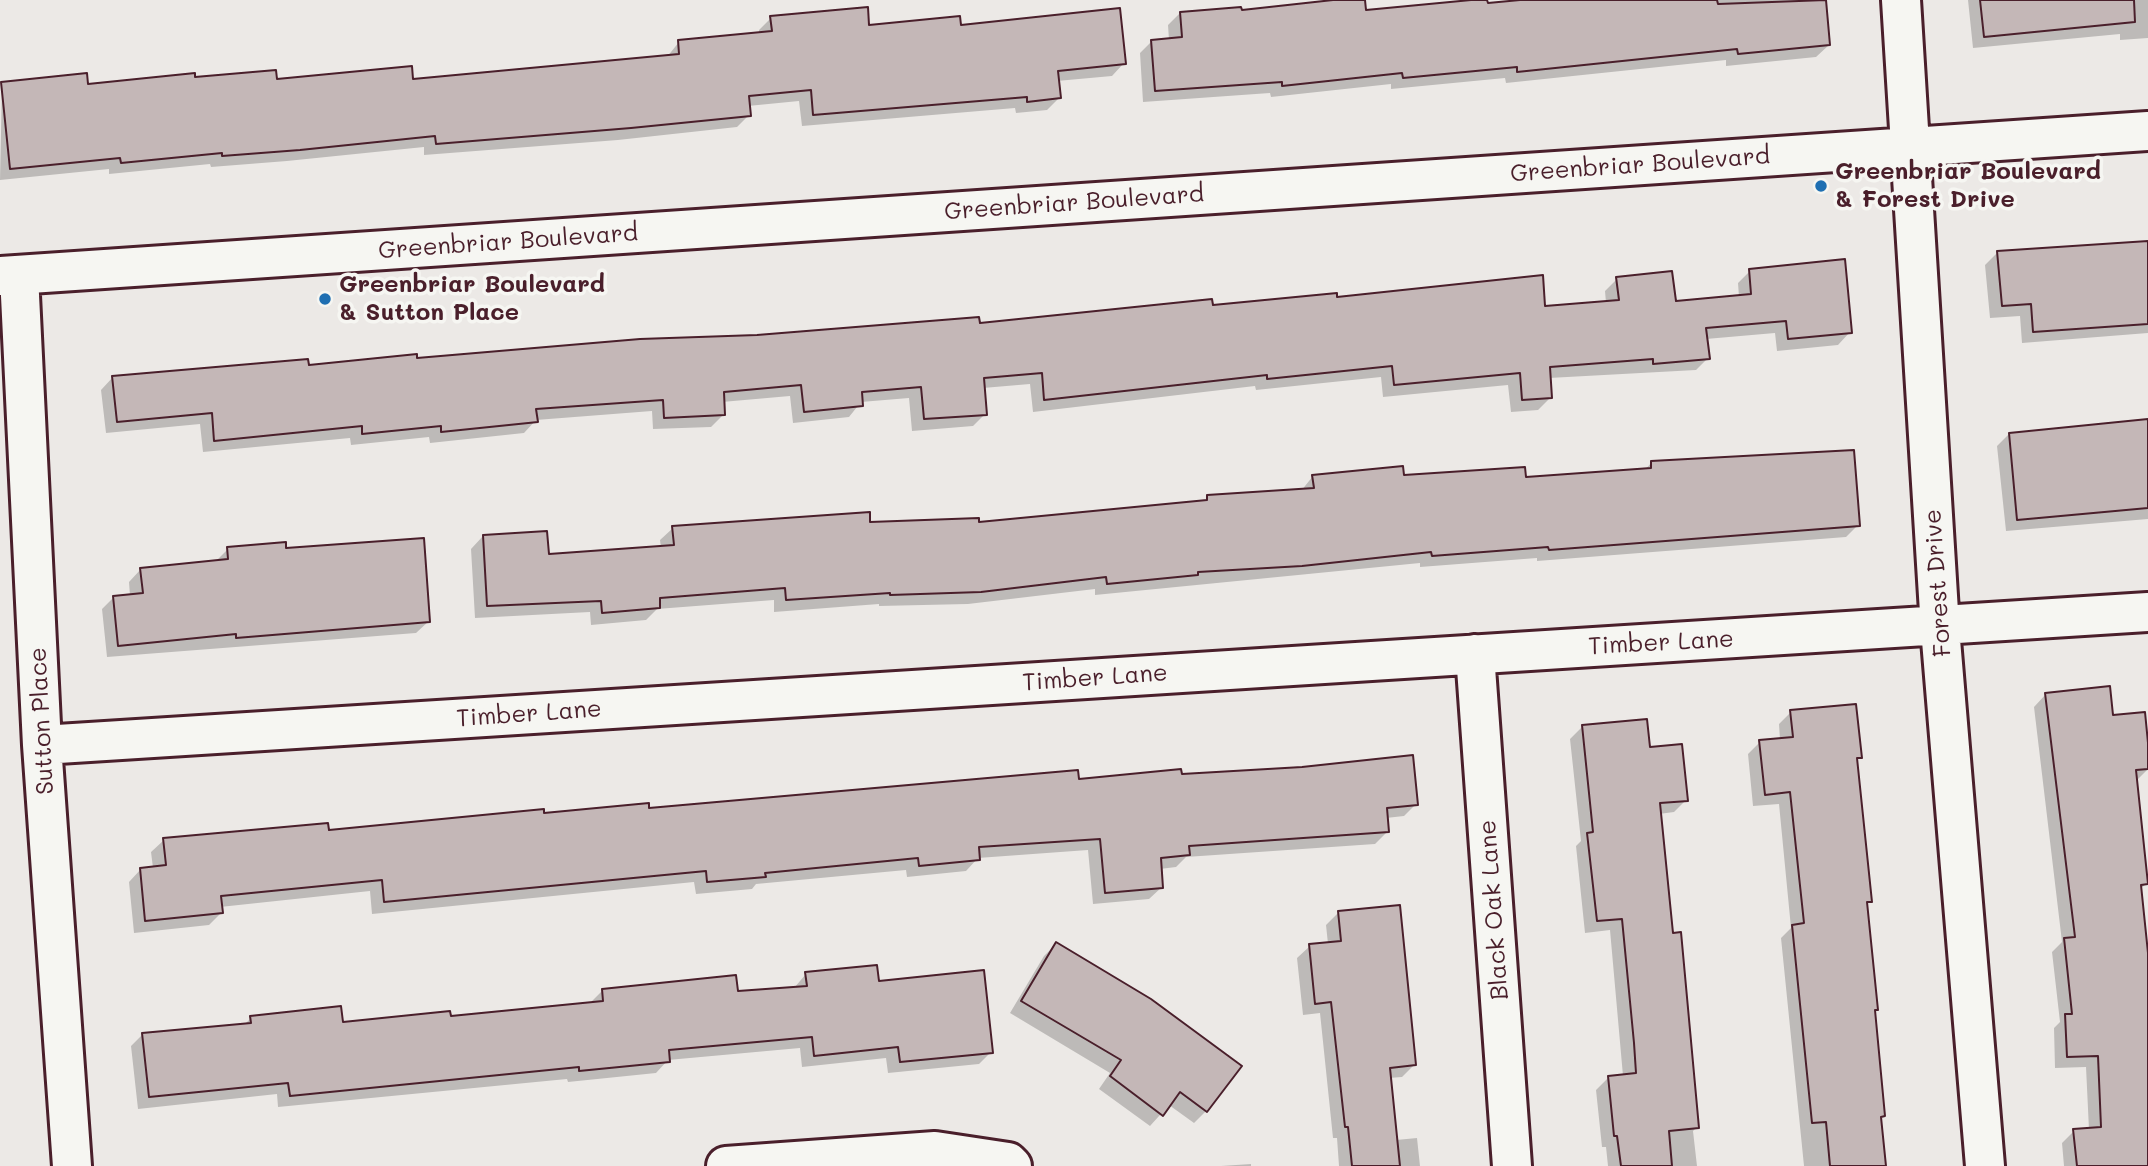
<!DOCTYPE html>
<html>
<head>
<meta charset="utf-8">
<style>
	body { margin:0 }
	canvas { display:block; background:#ece9e6 }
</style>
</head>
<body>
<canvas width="2148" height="1166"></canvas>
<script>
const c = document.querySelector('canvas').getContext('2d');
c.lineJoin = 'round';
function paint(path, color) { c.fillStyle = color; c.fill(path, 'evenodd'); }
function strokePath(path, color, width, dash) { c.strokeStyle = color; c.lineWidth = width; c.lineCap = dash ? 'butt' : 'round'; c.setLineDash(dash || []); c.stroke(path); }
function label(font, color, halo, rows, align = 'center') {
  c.font = font + ' Mali,sans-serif'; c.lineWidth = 7; c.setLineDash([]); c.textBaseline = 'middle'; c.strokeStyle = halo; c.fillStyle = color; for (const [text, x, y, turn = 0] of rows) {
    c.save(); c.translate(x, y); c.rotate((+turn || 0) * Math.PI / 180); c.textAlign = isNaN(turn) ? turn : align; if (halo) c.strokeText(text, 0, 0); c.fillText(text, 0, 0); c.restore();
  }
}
paint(new Path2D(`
	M1350 0H1364L1365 12 1537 0H1824L1829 45 1816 57 1726 66V60L1506 83 1505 78 1391 89V84L1271 97 1270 93 1143 102 1140 53 1152 41 1169 40 1168 25 1180 13 1240 12Z
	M1968 0H2148V38L2120 40V34L1973 48Z
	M771 18 868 27H960L1124 63 1112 76 1057 81 1059 98 1047 110 1016 113 1015 108 802 126 799 101 748 106 749 115 737 127 618 140 424 155V147L287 161 211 167 210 164 109 174V169L0 180 2 84 86 86 194 79 411 81 667 57 679 42 759 34V30Z
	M2148 242V333L2022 343 2020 316 1990 318 1985 265 1998 252Z
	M1750 271 1850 332 1838 345 1777 351 1775 333 1706 339 1708 358 1696 370 1549 378 1550 398 1538 410 1511 412 1508 385 1383 397 1381 377 1256 390 1255 386 1033 412 1030 384 983 388 985 414 973 426 912 431 909 398 861 402 849 417 793 423 790 396 722 402 723 415 711 427 653 429 652 411 536 420 524 433 430 443 429 437 351 445 350 438 203 452 200 424 106 433 101 390 113 377 978 325 1336 299 1544 308 1606 303 1605 291 1617 279 1674 303 1739 297 1738 283Z
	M2148 419V519L2006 531 1997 446 2009 434Z
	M1651 463 1858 525 1846 537 1537 561V558L1420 567V563L1095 595V589L968 604 879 606V604L774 612V600L657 609 646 620 591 625 590 612 475 618 471 549 483 536 547 556 661 548 660 540 673 528 977 524 1202 502 1208 497 1301 491 1313 476 1524 479 1645 470Z
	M228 549 285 550 429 621 416 633 107 657 102 609 114 597 130 596 129 582 141 569 216 561Z
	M2046 694 2111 717 2148 760V769L2137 780 2146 884 2140 889 2148 971V1166H2064L2062 1143 2074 1131 2089 1130 2086 1067 2055 1068 2054 1028 2060 1022 2052 952 2062 942 2034 707Z
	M1791 712 1860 757 1856 761 1870 901 1866 905 1876 1009 1873 1013 1883 1116 1879 1120 1884 1166H1804L1781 938 1791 928 1779 804 1753 806 1748 754 1760 742 1780 740 1779 724Z
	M1582 727 1648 749 1686 800 1674 812 1659 814 1697 1127 1693 1131 1697 1166H1608L1606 1147H1602L1596 1090 1608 1078 1623 1076 1610 930 1585 933 1576 846 1581 841 1570 739Z
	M1180 776 1416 804 1404 816 1386 818 1387 832 1375 844 1186 857 1176 867 1160 869 1162 887 1149 899 1093 904 1088 850 978 858 966 871 907 877 906 870 756 884 752 889 696 894 694 882 372 914 370 891 220 907 221 913 209 925 134 933 129 882 141 869 153 868 151 852 164 840Z
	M1338 913 1414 1065 1402 1077 1389 1078 1396 1140 1417 1138 1420 1166H1339L1337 1138H1333L1320 1013 1303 1015 1297 958 1310 946 1328 944 1326 925Z
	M1056 944 1206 1111 1194 1123 1169 1105 1150 1126 1099 1089 1110 1073 1010 1013 1044 956Z
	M806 974 877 983 991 1052 979 1064 888 1073 886 1058 802 1067 800 1048 668 1060 656 1073 568 1082 567 1079 278 1107 277 1094 138 1109 131 1046 143 1034 244 1025 251 1018 342 1024 449 1018 590 1003 602 991 736 993 794 988Z
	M1251 1164V1166H1221Z`), '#0003');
const building = new Path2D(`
	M1333 0H1365L1366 10 1471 0H1487L1488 3 1520 0H1717L1718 4 1826 0 1830 45 1738 54 1737 49 1517 72V67L1403 78 1402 73 1282 86V82L1155 91 1151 40 1182 37 1180 12 1241 7 1242 10Z
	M1980 0H2134L2135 22 1984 37Z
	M868 7 869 25 960 16 961 25 1120 8 1126 64 1058 71 1061 98 1027 102V97L813 115 811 90 749 96 751 116 631 128 436 144 435 136 300 150 222 156V153L121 163 120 158 10 169 1 82 87 73 88 84 195 73V77L276 70 277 79 412 66 413 79 679 54 678 40 772 31 770 16Z
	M2148 241V324L2033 332 2031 304 2002 306 1997 251Z
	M1845 259 1852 333 1788 339 1786 321 1706 328 1710 359 1653 364V359L1550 367 1552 398 1522 400 1520 373 1394 385 1392 366 1267 379V375L1044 400 1042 373 984 378 987 415 924 419 921 387 862 392 863 406 804 412 801 385 724 392 725 415 664 418 663 400 536 409 538 422 441 432V426L362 434V426L214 441 212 413 117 422 112 376 308 359 309 365 417 354V358L640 339 757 335 979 317 980 323 1212 299 1213 305 1337 293V297L1543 275 1545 306 1619 300 1616 277 1672 271 1676 301 1751 294 1749 269Z
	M2148 419V508L2017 520 2009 433Z
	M1854 450 1860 526 1549 550 1548 547 1432 556 1431 552 1302 566 1198 572V575L1107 584 1106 577 981 592 890 595V593L786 600 785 588 660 598V608L602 613 601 601 487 606 483 535 547 531 549 554 674 545 672 526 870 512V522L979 518V522L1207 500V495L1314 488 1312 475 1403 466 1404 475 1525 467 1526 477 1651 468V461Z
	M424 538 430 622 236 638V634L118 646 113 596 143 593 140 568 228 559 227 547 286 542V548Z
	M2110 686 2113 715 2145 712 2148 743V769L2136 770 2148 884 2141 885 2148 953V1166H2077L2073 1129 2101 1127 2098 1056 2067 1057 2065 1014H2072L2064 938 2075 937 2045 693Z
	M1856 704 1862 758H1857L1872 902H1867L1878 1010H1875L1885 1116 1881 1117 1886 1166H1830L1826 1122 1812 1123 1792 925 1804 923 1790 792 1765 795 1759 740 1793 737 1790 710Z
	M1647 719 1650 747 1682 744 1688 801 1660 803 1673 933 1681 932 1699 1128 1669 1131 1672 1166H1621L1617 1136H1614L1608 1076 1636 1073 1634 1043 1622 919 1597 921 1587 833 1593 832 1582 725Z
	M1413 755 1418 805 1387 808 1389 832 1189 846 1190 855 1161 858 1163 888 1105 893 1100 839 979 847 980 860 919 866 918 858 765 873 766 877 707 882 706 871 384 902 382 880 221 896 223 913 145 921 140 868 166 865 163 838 328 823 329 830 544 809V813L649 803V808L1078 770 1079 779 1181 769 1182 774 1302 767Z
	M1400 905 1416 1065 1390 1068 1400 1166H1352L1348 1127H1345L1331 1002 1315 1004 1309 944 1341 941 1338 911Z
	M1056 942 1151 999 1242 1066 1207 1112 1180 1092 1163 1116 1110 1076 1121 1060 1021 1001Z
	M877 965 879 981 984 970 993 1053 900 1062 898 1047 814 1056 812 1037 669 1050 670 1062 579 1071V1067L290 1096 288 1083 149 1097 142 1033 251 1023 250 1016 341 1006 343 1022 450 1011 451 1016 603 1001 602 989 736 975 738 991 807 986 805 972Z`);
paint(building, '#c4b7b7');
strokePath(building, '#4a1f2b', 2);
const minor = new Path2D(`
	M1901 0 1940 628 1985 1166
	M19 275 42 745 72 1166
	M0 276 2148 131
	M1475 654 1512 1166
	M42 745 2148 612
	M726 1166 935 1151 1008 1162 1012 1166`);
strokePath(minor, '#4a1f2b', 44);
strokePath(minor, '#f6f6f2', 38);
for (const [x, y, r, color] of [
	[1821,186,7,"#1f6fb2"],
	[325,299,7,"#1f6fb2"]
]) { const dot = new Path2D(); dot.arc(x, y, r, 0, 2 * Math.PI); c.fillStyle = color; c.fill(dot); strokePath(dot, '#f6f6f2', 2.5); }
label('24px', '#4a1f2b', '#f6f6f2', [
	["Greenbriar Boulevard",1640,165,-4],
	["Greenbriar Boulevard",1074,203,-4],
	["Greenbriar Boulevard",508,242,-4],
	["Forest Drive",1938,583,-94],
	["Timber Lane",1661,643,-3],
	["Timber Lane",1095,678,-4],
	["Timber Lane",529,714,-4],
	["Sutton Place",42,721,-93],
	["Black Oak Lane",1494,910,-94]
]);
label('bold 24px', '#4a1f2b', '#f6f6f2', [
	["Greenbriar Boulevard",1835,172],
	["& Forest Drive",1835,200],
	["Greenbriar Boulevard",339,285],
	["& Sutton Place",339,313]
], 'left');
</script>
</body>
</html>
